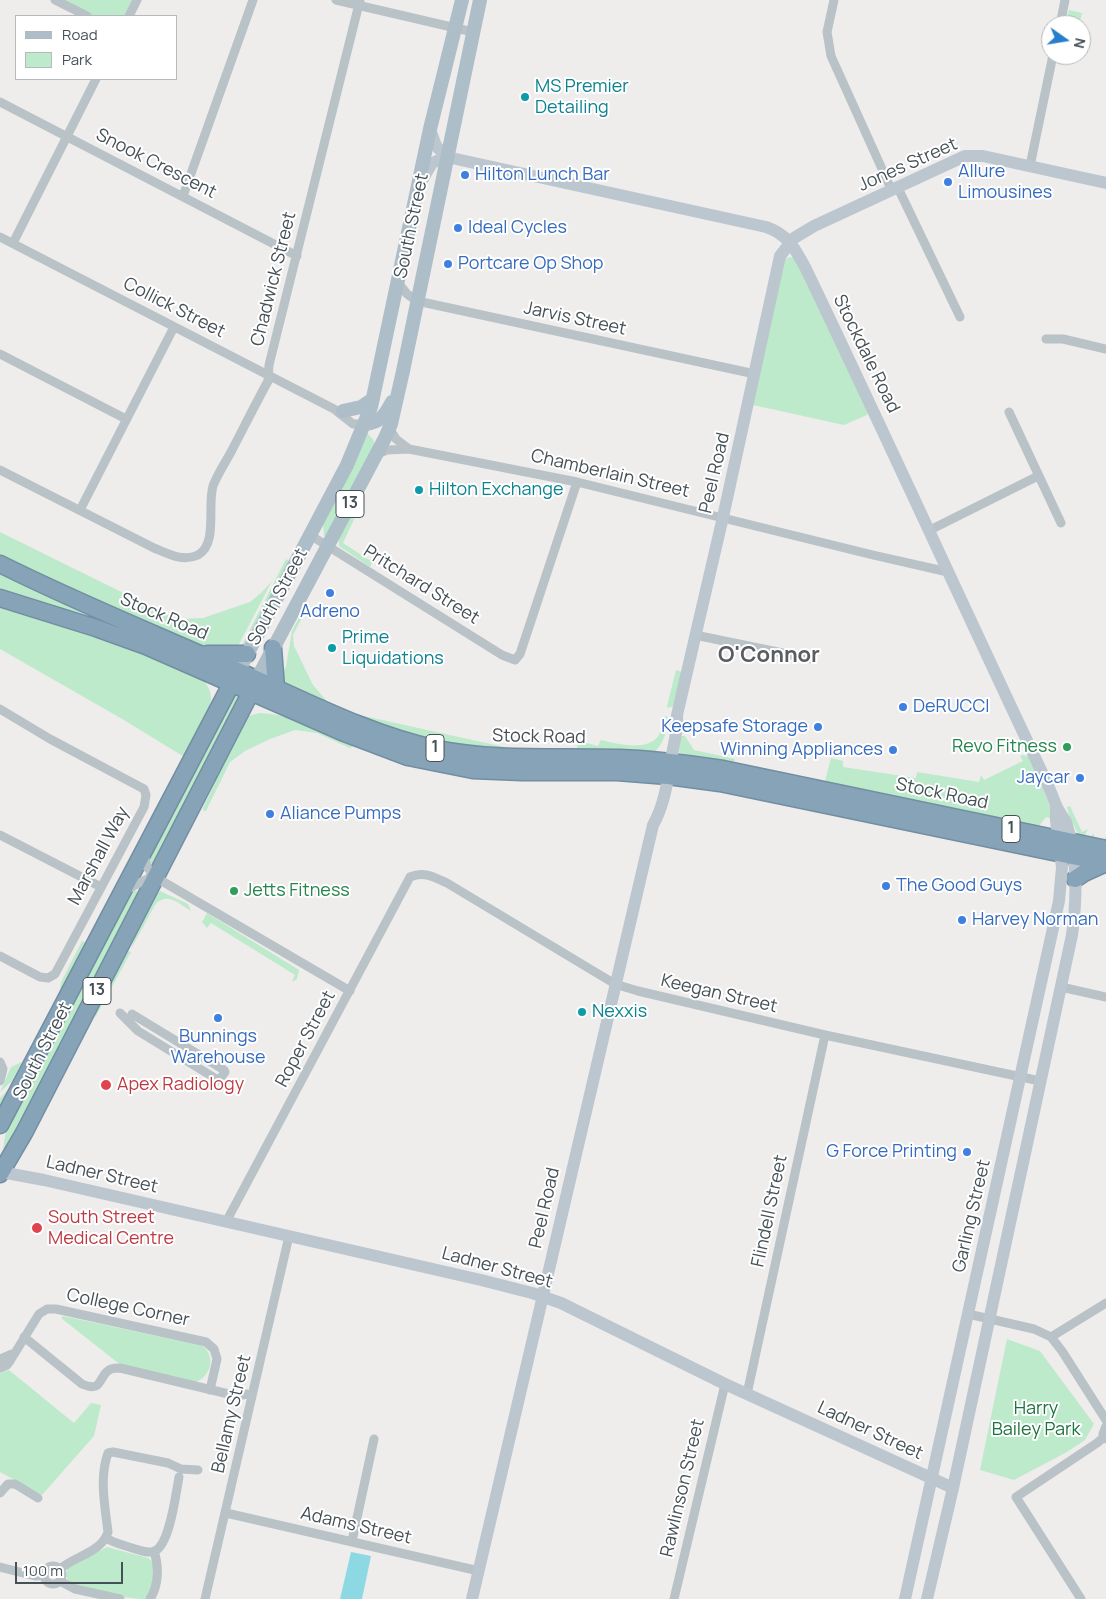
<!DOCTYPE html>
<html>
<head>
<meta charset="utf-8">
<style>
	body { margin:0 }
	#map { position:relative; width:1106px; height:1599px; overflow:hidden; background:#efecec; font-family:Manrope,sans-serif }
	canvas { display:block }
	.legend { position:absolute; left:15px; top:15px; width:162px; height:65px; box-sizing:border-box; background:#fff; border:1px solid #b5b9bc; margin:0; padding:6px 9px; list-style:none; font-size:15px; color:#465157 }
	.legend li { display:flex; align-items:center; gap:10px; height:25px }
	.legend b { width:25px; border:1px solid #b5b9bc }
	.north { position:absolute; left:1041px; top:15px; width:50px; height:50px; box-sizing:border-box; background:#fff; border:1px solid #b5b9bc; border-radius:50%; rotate:103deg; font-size:14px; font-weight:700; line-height:20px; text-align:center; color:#465157 }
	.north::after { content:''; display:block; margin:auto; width:18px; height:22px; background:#277ecd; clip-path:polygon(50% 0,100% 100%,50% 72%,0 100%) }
	.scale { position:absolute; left:15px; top:1562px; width:108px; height:22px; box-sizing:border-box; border:2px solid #465157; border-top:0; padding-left:6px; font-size:15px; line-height:18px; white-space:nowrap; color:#465157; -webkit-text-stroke:4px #fff; paint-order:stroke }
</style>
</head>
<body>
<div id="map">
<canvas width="1106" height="1599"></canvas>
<ul class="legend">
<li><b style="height:6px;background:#adbec9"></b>Road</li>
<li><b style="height:14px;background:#bdeaca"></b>Park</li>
</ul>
<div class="north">N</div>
<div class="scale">100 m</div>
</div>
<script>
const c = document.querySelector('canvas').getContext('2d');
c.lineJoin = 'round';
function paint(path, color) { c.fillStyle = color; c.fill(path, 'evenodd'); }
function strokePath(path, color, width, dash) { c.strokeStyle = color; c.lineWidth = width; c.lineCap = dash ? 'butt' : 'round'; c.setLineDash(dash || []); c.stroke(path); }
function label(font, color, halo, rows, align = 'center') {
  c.font = font + ' Manrope,sans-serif'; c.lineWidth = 4; c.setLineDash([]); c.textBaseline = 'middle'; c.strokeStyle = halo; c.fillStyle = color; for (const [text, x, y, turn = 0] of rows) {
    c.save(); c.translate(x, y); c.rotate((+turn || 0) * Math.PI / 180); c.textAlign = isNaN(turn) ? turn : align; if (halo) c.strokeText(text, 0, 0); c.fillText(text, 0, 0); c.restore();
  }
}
paint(new Path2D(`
	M62 0H134L125 16H93Z
	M1069 10 1082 13 1079 25 1066 20Z
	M790 257 795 258 868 411 867 415 844 425 753 405 785 259Z
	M367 433 373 439 375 444 325 537 324 536 323 525Z
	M353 510 357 513 343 543 369 560 376 556 370 567 339 546V539Z
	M0 532 176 619 203 618 250 602 262 592 272 581 236 650 211 648 195 644 0 559Z
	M286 559 290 562 247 643 239 651Z
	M0 571 133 635 0 593Z
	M0 603 97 633 201 677C206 683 211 690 211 698 211 712 192 743 185 756L181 755 124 720 0 649Z
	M304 608 305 612 293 635 294 646 313 685 327 701 355 714 504 747 502 752 477 751 399 734 283 685V673L286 666 292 631Z
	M676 670 682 672 673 706 668 708 667 706Z
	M235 696 239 697 157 866 150 863V856Z
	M260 713C293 714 326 733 356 744L350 748 317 733 295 730 270 739 245 751 230 762 206 811H204L203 808 215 783 216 772 244 720 248 716Z
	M665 716 669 718C667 730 663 746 653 753H548V748H577L579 741 598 746 601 740C617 744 648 752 659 735 662 729 660 722 665 716Z
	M681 736H685L694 750 735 759 733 766 687 758 679 752Z
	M1023 755 1030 757 1051 809 1052 819 1046 817 1038 827 824 785 831 758 843 761V767L916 778 917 772 979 782 981 775 984 780 1023 761 1020 756Z
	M1070 806 1082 832 1088 829 1085 835 1089 838 1094 833V839L1104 841 1106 836V846L1078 834 1070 818 1067 807Z
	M134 890 142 894 2 1158 6 1128Z
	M160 891 188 904 191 911C179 904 167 891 155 905L131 949 138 927 153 899Z
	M207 913 299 970 297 979 294 981H292L295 975 211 923 207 928 202 922Z
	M82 941 87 943 0 1116V1098L14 1083 59 996 61 982Z
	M128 951 131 952 96 1016 93 1014Z
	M22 1062 12 1081 0 1092 11 1067Z
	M63 1316 203 1346C216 1357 211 1376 196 1382L122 1366 61 1318Z
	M1007 1339 1040 1351 1094 1424 1085 1440 1067 1452 1014 1480 980 1470Z
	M9 1370 74 1423 91 1403 101 1405 94 1436 42 1495 0 1472V1373Z
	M107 1547 148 1558 154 1563C156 1575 153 1590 145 1599 132 1599 80 1591 71 1583 68 1580 66 1577 66 1573L68 1568Z`), '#bdeaca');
paint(new Path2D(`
	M351 1552 371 1556 362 1599H340Z`), '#8dd9e3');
const highway = new Path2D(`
	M0 564C78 603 158 635 238 671 302 699 367 734 437 749 498 761 559 756 620 758 655 759 689 764 723 769L1106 849
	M0 598 96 628 146 646 342 732 408 757 473 770 522 772H617L668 776 720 783 1106 863
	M273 648 276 688
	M207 654H247
	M1075 879 1084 873 1106 863
	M0 1125 236 675
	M0 1174 24 1133 255 684`);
strokePath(highway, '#728ea3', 19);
strokePath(new Path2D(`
	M55 0 87 16
	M336 0 473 32
	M834 0 827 32 831 56 892 191
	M129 16 137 0
	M1060 25 1065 0
	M0 102 297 256
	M1030 166 1053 55
	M898 188 960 317
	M183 196 253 0
	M0 237 334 409 353 424H365
	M13 243 96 79
	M397 281 407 294 417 301 755 374
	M1046 339H1063L1106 349
	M0 354 126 419
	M1009 412 1061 523
	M389 428 396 439 409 449
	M377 454 387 450 409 449 577 482 873 555 948 572
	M0 470 154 548C168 554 183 562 198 555 218 544 207 506 213 486 217 475 225 463 231 452 243 429 255 405 268 381L269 365 360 0
	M80 510 174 327
	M930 530 1038 476
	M310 535 502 655 515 660 520 654 577 482
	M695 635 812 659
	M0 709 50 739 144 789 146 795 144 807 55 974 48 978 40 977 0 956
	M0 835 101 887
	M144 854 147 867 155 877 350 991
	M126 889C137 886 142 879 155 877
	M1061 987 1106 997
	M120 1013 138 1031 218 1080 220 1079 225 1072 224 1070 132 1014
	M0 1062 3 1069 0 1081
	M226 1222 410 877C424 871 434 877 447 883L615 984 638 991 825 1035 1040 1081
	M968 1314 1034 1329 1051 1337 1062 1351 1106 1420
	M24 1337 82 1384C104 1394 98 1374 111 1369 114 1368 117 1368 120 1368L237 1396 247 1394
	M1051 1337 1106 1303
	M0 1359 12 1354
	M0 1368 7 1365 10 1361 39 1314 47 1309H56L206 1342 214 1349 217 1359 210 1390
	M747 1394 825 1035
	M1106 1426 1103 1434 1106 1439
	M0 1493 8 1484H15L38 1498
	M226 1513 479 1571
	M106 1538C114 1543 123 1545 132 1548 139 1550 147 1554 155 1551 170 1544 176 1493 179 1477
	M352 1541 374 1439
	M44 1575a9 9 0 1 1 18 0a9 9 0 1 1-18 0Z
	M0 1567 35 1576 44 1575
	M60 1569C75 1556 102 1552 108 1532 105 1506 99 1478 108 1453L113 1452 168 1463 181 1469 198 1470
	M60 1581 75 1589 120 1599
	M150 1599C159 1585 159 1566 154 1551
	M205 1599 289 1236
	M674 1599 725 1384
	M1081 1599 1016 1497 1097 1443 1104 1437`), '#b8c2c7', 9);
strokePath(new Path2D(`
	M430 129 436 146 447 157
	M421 182 432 163 447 157 766 227C788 234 796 250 806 269 888 440 966 612 1047 783 1050 790 1053 797 1056 805 1058 811 1063 816 1066 822 1078 857 1077 898 1072 935L953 1488 927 1599
	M0 1172 44 1180 481 1280 532 1293 561 1303 725 1384 953 1488
	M472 1599 653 825C665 804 668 778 672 754 675 740 678 728 677 715L723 517 780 256 794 238 814 226 965 156H983L1106 183
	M905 1599 1059 901 1062 867 1056 820V806`), '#bbc6cf', 12);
strokePath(new Path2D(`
	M343 411 361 407 373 399
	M365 424C380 423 385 415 392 402
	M242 664 347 465 371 407 430 129 462 0
	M257 679 385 438 391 424 403 371 480 0`), '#adbec9', 14);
strokePath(highway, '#87a3b7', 16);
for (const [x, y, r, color] of [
	[525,97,5,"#0f9aa8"],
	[465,175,5,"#3f7fe0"],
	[948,182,5,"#3f7fe0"],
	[458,228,5,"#3f7fe0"],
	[448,264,5,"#3f7fe0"],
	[419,490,5,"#0f9aa8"],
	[330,593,5,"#3f7fe0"],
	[332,648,5,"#0f9aa8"],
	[903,707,5,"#3f7fe0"],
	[818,727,5,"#3f7fe0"],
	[1067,747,5,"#2e9e5b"],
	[893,750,5,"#3f7fe0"],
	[1080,778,5,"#3f7fe0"],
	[270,814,5,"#3f7fe0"],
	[886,886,5,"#3f7fe0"],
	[234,891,5,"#2e9e5b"],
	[962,920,5,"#3f7fe0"],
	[582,1012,5,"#0f9aa8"],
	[218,1018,5,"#3f7fe0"],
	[106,1085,6,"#e0444e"],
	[967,1152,5,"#3f7fe0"],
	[37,1228,6,"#e0444e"]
]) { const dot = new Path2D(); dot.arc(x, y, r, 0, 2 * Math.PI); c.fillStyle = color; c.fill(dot); strokePath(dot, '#fff', 2); }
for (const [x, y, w] of [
	[350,504,28],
	[435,748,18],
	[1011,829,18],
	[97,991,28]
]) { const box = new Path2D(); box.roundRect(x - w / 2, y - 13.5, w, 27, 4); c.fillStyle = '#fff'; c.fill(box); strokePath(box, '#465157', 1); }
label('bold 16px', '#465157', null, [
	["13",350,504],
	["1",435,748],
	["1",1011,829],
	["13",97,991]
]);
label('18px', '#0d838f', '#fff', [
	["MS Premier",535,87],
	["Detailing",535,108],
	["Hilton Exchange",429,490],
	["Prime",342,638],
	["Liquidations",342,659],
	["Nexxis",592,1012]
], 'left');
label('18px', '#465157', '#fff', [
	["Snook Crescent",156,164,27],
	["Jones Street",908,165,-24],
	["South Street",412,226,-78],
	["Chadwick Street",274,279,-76],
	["Collick Street",174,308,27],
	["Jarvis Street",575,319,12],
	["Stockdale Road",866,354,64],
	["Peel Road",715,473,-77],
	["Chamberlain Street",610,474,13],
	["Pritchard Street",421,585,32],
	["South Street",278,597,-62],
	["Stock Road",164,617,23],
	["Stock Road",539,737,1],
	["Stock Road",942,794,12],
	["Marshall Way",99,856,-62],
	["Keegan Street",719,994,13],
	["Roper Street",306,1039,-62],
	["South Street",43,1051,-63],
	["Ladner Street",102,1175,13],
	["Peel Road",545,1208,-77],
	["Flindell Street",770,1211,-78],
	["Garling Street",972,1216,-77],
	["Ladner Street",497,1268,15],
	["College Corner",128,1308,12],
	["Bellamy Street",232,1414,-77],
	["Ladner Street",870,1431,25],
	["Rawlinson Street",683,1488,-77],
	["Adams Street",356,1526,13]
]);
label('18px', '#366cbe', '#fff', [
	["Allure",958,172],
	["Limousines",958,193],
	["Hilton Lunch Bar",475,175],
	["Ideal Cycles",468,228],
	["Portcare Op Shop",458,264],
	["Adreno",330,612,"center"],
	["DeRUCCI",913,707],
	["Keepsafe Storage",808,727,"right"],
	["Winning Appliances",883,750,"right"],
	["Jaycar",1070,778,"right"],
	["Aliance Pumps",280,814],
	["The Good Guys",896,886],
	["Harvey Norman",972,920],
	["Bunnings",218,1037,"center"],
	["Warehouse",218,1058,"center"],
	["G Force Printing",957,1152,"right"]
], 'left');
label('18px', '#27864d', '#fff', [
	["Revo Fitness",1057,747],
	["Jetts Fitness",244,891,"left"]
], 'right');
label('18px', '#be3a42', '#fff', [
	["Apex Radiology",117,1085],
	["South Street",48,1218],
	["Medical Centre",48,1239]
], 'left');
label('18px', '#1e7240', '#fff', [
	["Harry",1036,1409],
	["Bailey Park",1036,1430]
]);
label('bold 22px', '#595d60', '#fff', [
	["O'Connor",769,656]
]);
</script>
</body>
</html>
